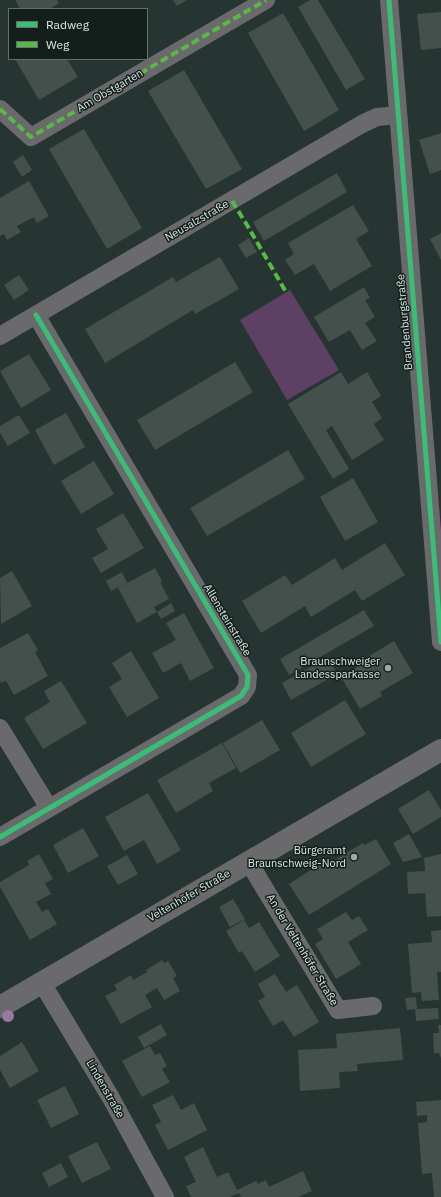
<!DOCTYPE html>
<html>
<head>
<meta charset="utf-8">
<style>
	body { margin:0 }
	#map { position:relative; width:441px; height:1197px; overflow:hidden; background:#263531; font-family:"IBM Plex Sans",sans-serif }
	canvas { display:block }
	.legend { position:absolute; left:8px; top:8px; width:140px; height:52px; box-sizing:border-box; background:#141f1c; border:1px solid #64716d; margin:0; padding:5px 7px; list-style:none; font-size:12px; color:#dbebe6 }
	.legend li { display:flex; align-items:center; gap:8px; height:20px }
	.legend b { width:20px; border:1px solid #64716d }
</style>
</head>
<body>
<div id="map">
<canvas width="441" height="1197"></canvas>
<ul class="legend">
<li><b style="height:5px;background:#3abd76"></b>Radweg</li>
<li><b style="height:5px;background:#58b947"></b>Weg</li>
</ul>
</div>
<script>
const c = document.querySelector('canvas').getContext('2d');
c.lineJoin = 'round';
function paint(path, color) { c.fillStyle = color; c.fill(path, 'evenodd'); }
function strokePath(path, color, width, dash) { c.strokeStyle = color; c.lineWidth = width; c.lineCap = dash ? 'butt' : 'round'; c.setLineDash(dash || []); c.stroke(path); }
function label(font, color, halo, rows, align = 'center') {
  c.font = font + ' "IBM Plex Sans",sans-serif'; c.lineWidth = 3; c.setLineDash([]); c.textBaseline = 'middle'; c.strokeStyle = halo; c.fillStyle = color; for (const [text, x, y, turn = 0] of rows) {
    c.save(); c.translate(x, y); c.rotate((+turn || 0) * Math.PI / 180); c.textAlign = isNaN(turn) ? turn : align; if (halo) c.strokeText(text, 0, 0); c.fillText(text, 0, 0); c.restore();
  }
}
paint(new Path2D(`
	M290 290 339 370 287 400 240 320Z`), '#5e4065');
paint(new Path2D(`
	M15 0H57L59 3 50 9H20Z
	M173 0H187L177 6Z
	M310 0H318L365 79 346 90 298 7Z
	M441 12V48L421 50 417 14Z
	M283 13 339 110 304 131 248 33Z
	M15 59H67L78 77 39 100Z
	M184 70 242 169 206 189 148 91Z
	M84 129 142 228 107 249 49 149Z
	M441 133V170L430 174 419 140Z
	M23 155 32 170 22 177 13 162Z
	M337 173 347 192 264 241 253 222Z
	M29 181 49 216 37 223 34 217 17 226 21 232 7 240 4 234 0 236V198Z
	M353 205 369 231 356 239 372 266 330 291 314 264 295 275 285 260 294 254 288 243Z
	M441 233V260L430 239Z
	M249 238 257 252 246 258 238 245Z
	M220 257 239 289 195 314 193 310 105 363 85 329 173 277 176 282Z
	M19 275 29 290 14 300 4 285Z
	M364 287 370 298 365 300 375 317 365 323 377 341 362 350 350 330 329 342 314 317Z
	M29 354 51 390 21 408 0 371Z
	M235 362 253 392 155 450 137 420Z
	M341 372 348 384 367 372 381 396 372 402 382 418 374 424 384 440 352 460 332 426 326 430 349 469 333 479 288 404Z
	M66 413 85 447 54 465 35 430Z
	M19 415 30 433 8 446 0 433V426Z
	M288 450 305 479 207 536 190 508Z
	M94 461 114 494 81 514 61 481Z
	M353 478 378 522 345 541 320 497Z
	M123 513 144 548 101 573 92 558 108 549 96 529Z
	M385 543 405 575 362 601 355 590 311 617 305 606 261 633 242 601 285 575 292 585 335 558 342 570Z
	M155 568 162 581 160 582 169 599 154 607 157 612 137 623 118 588Z
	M12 571 32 606 1 624 0 578Z
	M122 572 127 583 111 591 106 581Z
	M171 603 175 611 161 619 157 612Z
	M364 610 374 626 289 675 280 659Z
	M184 613 214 668 190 681 181 663 163 673 152 653 176 640 166 623Z
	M28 633 38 650 35 652 48 676 14 695 6 681 1 683 0 681V648Z
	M394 641 413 673 380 692 382 696 360 709 341 677 362 664 361 661Z
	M131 651 159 698 127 717 109 687 122 679 112 663Z
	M328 657 337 674 291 700 282 683Z
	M61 681 87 723 43 749 24 718 50 702 44 691Z
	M345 700 366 734 311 767 291 733Z
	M262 720 280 750 240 773 223 743Z
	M222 743 236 768 209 783 213 791 176 813 157 780Z
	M429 790 441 810V817L413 834 398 809Z
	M148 793 181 850 157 864 144 840 124 851 105 817Z
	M83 828 99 856 68 873 53 845Z
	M409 834 422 857 403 862 393 843Z
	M376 839 391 864 309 915 289 884 323 862 329 870 326 865 363 843 364 845Z
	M39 854 53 879 45 883 51 894 36 902 42 912 48 909 57 924 30 940 0 887V882L29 865 27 861Z
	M441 854V916L427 917 425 893 408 894 407 872 425 871 424 858Z
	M127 855 138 874 118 885 107 866Z
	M233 899 245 919 230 927 219 907Z
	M346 912 352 920 359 916 368 930 348 942 361 964 336 979 315 944 323 939 317 929Z
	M244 920 249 928 259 922 280 956 255 972 242 951 239 953 226 931Z
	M441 930V972H437L439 1000 422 1001 421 992 412 993 408 944 432 942 431 931Z
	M162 960 164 963 168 961 177 976 173 978 180 991 164 1000 157 988 145 995 152 1007 121 1024 105 996 117 990 114 985 131 975 133 980 147 972 146 970Z
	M275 974 286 992 297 985 319 1022 294 1037 283 1020 273 1026 258 1001 265 997 258 984Z
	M416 997 417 1009 438 1008 439 1019 416 1021 415 1009 407 1010 405 998Z
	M161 1024 167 1035 144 1048 138 1037Z
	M438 1025H441V1058L439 1053H434L433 1033H439Z
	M400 1028 403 1060 357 1064 358 1071 339 1072 340 1088 300 1091 298 1050 337 1048 336 1034Z
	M22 1042 39 1071 10 1088 0 1070V1056Z
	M150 1046 155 1055 160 1053 167 1066 162 1069 170 1082 142 1097 122 1061Z
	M65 1086 79 1114 51 1128 37 1100Z
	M173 1095 181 1110 194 1103 207 1130 168 1150 155 1125 161 1122 152 1105Z
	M441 1100V1197H434L432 1173 422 1174 418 1123 427 1122V1115L417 1116 416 1102Z
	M97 1142 111 1169 82 1183 68 1156Z
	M203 1147 217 1177 228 1172 237 1190 256 1181 258 1184 266 1180 269 1187 303 1171 312 1191 298 1197H241L239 1193 230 1197H191L186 1186 196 1182 184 1157Z
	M61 1163 68 1177 49 1187 42 1173Z`), '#44504c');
strokePath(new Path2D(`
	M389 0 441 642
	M0 109 31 137 266 0
	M0 336 362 124 377 117 398 115
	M0 728 49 808
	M0 837 241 696 247 687 248 675 36 315
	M248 861 338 1010 373 1006
	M42 983 111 1098 165 1197`), '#6a6a6c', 18);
strokePath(new Path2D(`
	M0 1007 441 750`), '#6a6a6c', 22);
strokePath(new Path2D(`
	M0 109 31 137 266 0
	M232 201 247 225 286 292`), '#58b947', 4, [8, 4]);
strokePath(new Path2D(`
	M389 0 441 642
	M0 837 241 696 247 687 248 675 36 315`), '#3abd76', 5);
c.fillStyle = '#9678a2';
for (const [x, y] of [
	[8,1016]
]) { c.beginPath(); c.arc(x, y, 6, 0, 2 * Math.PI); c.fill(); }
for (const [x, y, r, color] of [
	[388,668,4,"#9caba7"],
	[354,857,4,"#9caba7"]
]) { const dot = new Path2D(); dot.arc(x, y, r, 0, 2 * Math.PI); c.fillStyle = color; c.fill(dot); strokePath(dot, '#141f1c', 1.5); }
label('11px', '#dbebe6', '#141f1c', [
	["Am Obstgarten",110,91,-30],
	["Neusalzstraße",197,221,-30],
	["Brandenburgstraße",405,322,-95],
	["Allensteinstraße",227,620,59],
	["Veltenhöfer Straße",189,896,-30],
	["An der Veltenhöfer Straße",302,950,59],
	["Lindenstraße",105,1089,60]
]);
label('11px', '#dbebe6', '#141f1c', [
	["Braunschweiger",380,662],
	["Landessparkasse",380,675],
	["Bürgeramt",346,851],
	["Braunschweig-Nord",346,864]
], 'right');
</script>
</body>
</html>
